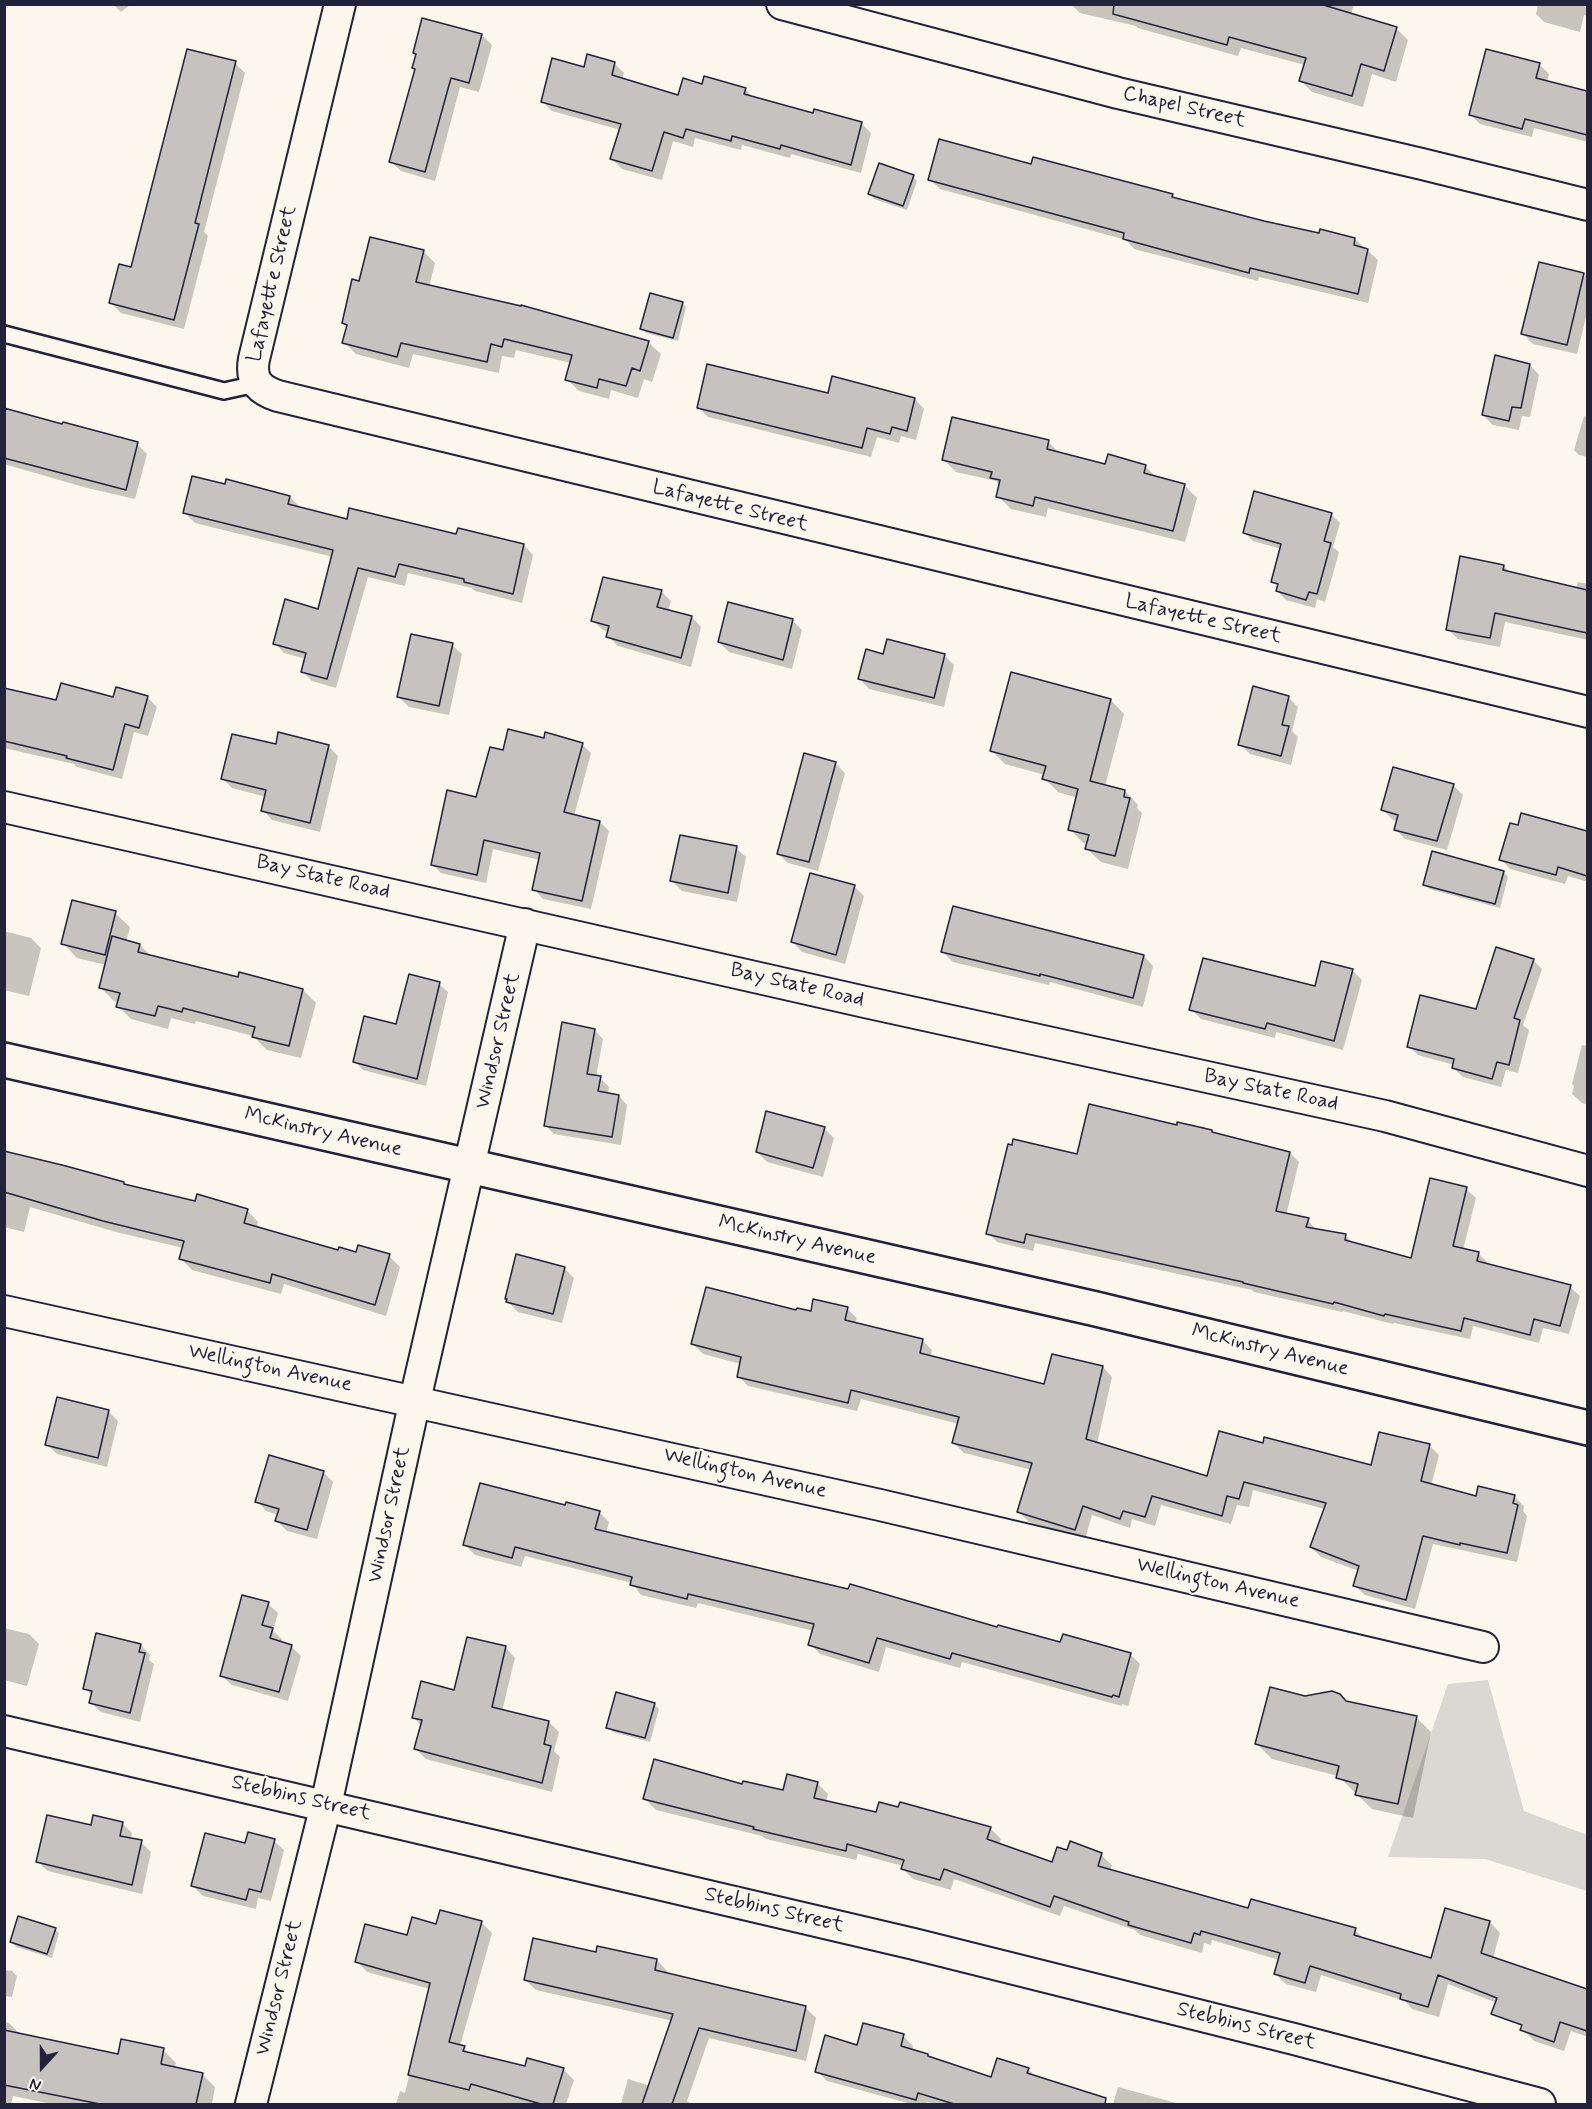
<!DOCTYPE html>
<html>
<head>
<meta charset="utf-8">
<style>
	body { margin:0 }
	#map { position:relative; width:1592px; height:2109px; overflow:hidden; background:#fbf7ec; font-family:Mynerve,sans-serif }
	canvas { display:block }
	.frame { position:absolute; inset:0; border:6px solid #22223b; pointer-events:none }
	.north { position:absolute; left:12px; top:2037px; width:60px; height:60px; -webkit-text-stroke:4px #fbf7ec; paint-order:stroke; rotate:201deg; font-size:16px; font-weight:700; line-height:24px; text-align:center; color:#22223b }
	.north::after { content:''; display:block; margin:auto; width:21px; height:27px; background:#22223b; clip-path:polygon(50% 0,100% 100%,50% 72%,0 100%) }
</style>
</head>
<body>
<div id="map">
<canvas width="1592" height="2109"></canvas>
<div class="frame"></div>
<div class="north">N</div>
</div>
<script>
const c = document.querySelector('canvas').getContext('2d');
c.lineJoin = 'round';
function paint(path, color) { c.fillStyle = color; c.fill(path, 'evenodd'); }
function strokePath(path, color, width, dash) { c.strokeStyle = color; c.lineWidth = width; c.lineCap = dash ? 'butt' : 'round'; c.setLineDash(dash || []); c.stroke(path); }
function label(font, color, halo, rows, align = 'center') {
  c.font = font + ' Mynerve,sans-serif'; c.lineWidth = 4.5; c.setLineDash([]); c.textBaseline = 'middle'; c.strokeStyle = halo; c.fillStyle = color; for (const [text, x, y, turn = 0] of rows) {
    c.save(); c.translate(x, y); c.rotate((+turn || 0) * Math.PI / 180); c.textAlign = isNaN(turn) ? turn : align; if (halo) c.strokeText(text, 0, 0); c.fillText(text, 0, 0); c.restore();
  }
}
paint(new Path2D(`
	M1488 1680 1524 1811 1587 1835V1891L1485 1859 1388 1857 1448 1684Z`), '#dbd8d3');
paint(new Path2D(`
	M113 4H131L121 12Z
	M1071 4H1354L1351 15 1396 28 1408 40 1396 82 1372 74 1363 107 1312 92 1301 81 1305 65 1241 48 1238 56 1138 28 1136 26 1080 13Z
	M1538 4H1588V17L1584 15 1580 32 1544 22 1536 14Z
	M482 35 492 45 479 92 460 87 435 181 401 171 391 162 416 70 413 68Z
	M235 63 245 73 204 232 208 236 184 329 121 313 111 303 132 269Z
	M614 63 624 73 622 80 679 97 703 85 745 89 754 98 814 115 861 123 871 133 861 173 791 154 790 158 742 145 741 150 695 138 693 147 673 141 662 180 622 169 612 159 621 130 552 111 542 101 585 69Z
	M1539 64 1549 74 1547 82 1588 93V142L1534 128 1532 137 1480 124 1470 114Z
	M1032 166 1172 195 1178 200 1320 235 1355 239 1378 260 1368 303 1259 277 1258 281 1134 249 1126 240 940 189 930 179Z
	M913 177 917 181 907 210 874 199 870 194Z
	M423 251 435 263 429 287 648 342 661 354 652 382 644 379 638 398 611 390 609 399 579 391 567 379 571 363 516 350 514 358 502 356 499 373 413 354 409 368 356 354 344 342 348 327 343 323 360 282Z
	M1584 274 1588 278V309L1577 354 1533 344 1523 334Z
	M682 303 686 307 678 341 646 333 642 328Z
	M1530 365 1539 375 1530 417 1522 416 1519 430 1493 425 1483 415Z
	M829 395 915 399 924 409 916 440 901 436 899 443 877 437 871 457 708 417 698 407Z
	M4 409 137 444 147 454 135 499 87 488 4 464Z
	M1584 416 1588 417V457L1579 455 1574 450Z
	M1048 442 1061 454 1106 466H1145L1157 478 1184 485 1197 498 1185 542 1048 508 1046 517 1011 509 998 496 1000 486 996 481 956 472 943 459Z
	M290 497 300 507 299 509 348 521 524 545 533 555 522 603 475 591 472 588 408 573 405 586 368 577 336 688 312 681 303 672 306 659 284 653 275 643 319 610 333 557 195 523 185 513Z
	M1332 515 1340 523 1333 547 1339 552 1325 602 1317 599 1315 608 1286 600 1277 591 1279 587 1272 581 1281 549 1253 541 1245 533Z
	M1504 566 1511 573 1576 589 1578 582 1588 584V640L1505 622 1500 647 1458 639 1448 629Z
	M625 582 661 591 671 601 668 611 692 617 701 627 691 667 618 646 608 636 609 632 603 630 593 621Z
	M793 621 802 630 792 669 729 652 719 642Z
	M452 645 462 654 449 715 409 707 399 697Z
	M944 655 954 665 944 707 869 689 860 679Z
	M1012 674 1111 700 1124 714 1105 786 1125 791 1138 805 1137 808 1142 813 1128 869 1101 862 1087 849 1088 844 1083 843 1070 829 1078 798 1058 792 1044 778 1045 775 1005 764 991 750Z
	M4 689 57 702 147 697 157 707 148 736 134 732 122 779 77 767 74 764 4 748Z
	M1288 697 1298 707 1292 731 1298 737 1291 765 1250 754 1240 744Z
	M545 740 582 744 591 753 574 816 600 822 609 831 591 909 543 899 534 889 540 860 493 849 486 883 441 873 432 864 477 799Z
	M277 746 329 747 338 756 320 832 272 820 263 810 266 797 232 788 223 779Z
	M835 763 845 773 818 871 788 863 778 854Z
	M1453 785 1463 795 1447 850 1405 839 1395 829 1398 821 1393 820 1383 810Z
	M1519 827H1554L1588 836V882L1568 876 1565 884 1510 869 1501 859Z
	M736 848 746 857 737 902 682 891 672 881Z
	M1504 872 1508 877 1500 908 1429 889 1425 884Z
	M854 886 864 896 845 964 802 952 793 942Z
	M115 913 130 927 126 942 140 945 151 956 239 979 303 990 316 1003 301 1058 267 1050 253 1036 196 1021 195 1024 171 1018 168 1029 131 1019 118 1006 119 1002 114 1001 101 988 106 965 77 958 63 943Z
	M4 931 31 938 41 948 29 996 4 990Z
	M943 952 1144 956 1153 966 1143 1007 1050 982 1049 985 953 962Z
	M1533 960 1542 969 1523 1025 1529 1030 1518 1073 1506 1070 1501 1087 1463 1077 1453 1068 1454 1065 1418 1055 1409 1046 1477 1011Z
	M1352 970 1362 980 1343 1050 1276 1032 1275 1038 1201 1019 1191 1009 1316 988Z
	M439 984 448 992 426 1086 363 1070 354 1061 397 1026Z
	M595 1031 603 1039 596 1077 600 1078 609 1087 608 1094 619 1096 627 1105 621 1145 554 1134 545 1125Z
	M1582 1045 1588 1046V1105L1582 1103 1572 1094 1574 1086 1572 1084Z
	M1178 1126 1211 1131 1215 1135 1290 1153 1299 1162 1286 1215 1308 1220 1317 1231 1345 1235 1353 1244 1412 1260 1466 1189 1476 1198 1463 1250 1478 1253 1487 1262V1265L1570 1287 1580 1296 1569 1334 1543 1328 1539 1343 1473 1326 1470 1339 1394 1323 1393 1324 1343 1311 1342 1312 1254 1292 1252 1290 1035 1243 1033 1251 997 1242 988 1233 1078 1156Z
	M824 1128 834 1138 823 1177 767 1162 757 1152Z
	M4 1152 126 1186 196 1203 247 1210 258 1222 257 1228 339 1252 389 1256 400 1267 386 1316 284 1284 281 1294 192 1270 180 1258 183 1248 116 1232 30 1207 24 1232 4 1227Z
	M564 1268 574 1278 562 1323 518 1312 508 1302 506 1298Z
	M847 1309 857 1318 855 1324 923 1341 932 1350 931 1357 1045 1386 1103 1367 1112 1377 1097 1444 1208 1478 1264 1445 1372 1467 1429 1445 1439 1455 1431 1486 1477 1497 1514 1496 1524 1506 1523 1511 1527 1516 1517 1562 1433 1544 1415 1609 1365 1595 1355 1586 1359 1571 1321 1557 1311 1547 1325 1509 1253 1490 1249 1507 1237 1505 1231 1524 1161 1505 1155 1526 1132 1519 1130 1528 1092 1515 1085 1539 1029 1522 1019 1512 1032 1470 964 1453 954 1443 959 1424 861 1399 857 1411 748 1386 738 1376 741 1364 703 1354 693 1344 797 1312 812 1313Z
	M108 1411 118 1421 107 1467 57 1454 47 1444Z
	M323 1472 333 1482 317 1539 287 1531 277 1521 279 1515 266 1511 257 1501Z
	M566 1507 599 1512 609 1522 606 1534 1061 1644 1130 1654 1140 1664 1128 1706 1122 1704V1706L962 1662 960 1668 886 1647 879 1672 820 1654 810 1644 814 1631 698 1603 696 1608 641 1595 632 1583 525 1556 521 1567 475 1555 465 1545Z
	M268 1604 278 1613 273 1631 282 1639 281 1643 291 1646 301 1656 288 1701 232 1685 222 1676Z
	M4 1628 29 1634 39 1644 27 1686 4 1680Z
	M141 1645 150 1655 149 1660 154 1664 140 1722 101 1712 91 1703 92 1696 85 1688Z
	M506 1648 515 1658 502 1711 549 1722 559 1732 554 1751 560 1757 552 1792 426 1759 416 1749 422 1726 413 1717 456 1691Z
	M1305 1697 1346 1702 1416 1717 1431 1732 1413 1818 1372 1809 1338 1776 1272 1759 1257 1744Z
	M654 1704 659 1709 650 1742 613 1732 608 1727Z
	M817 1783 828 1794 826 1802 877 1813 990 1828 1001 1839 999 1845 1053 1864 1068 1851 1101 1855 1112 1865 1110 1871 1250 1910 1355 1930 1365 1940 1432 1960 1490 1922 1500 1933 1493 1958 1588 1991V2037L1571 2031 1564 2051 1534 2041 1524 2030 1527 2020 1497 2003 1448 1984 1439 2017 1412 2009 1405 2001 1321 1975 1316 1992 1286 1984 1275 1974 1279 1960 1212 1940 1211 1945 1204 1943 1202 1953 1140 1935 1135 1930 1064 1906 1060 1916 954 1879 951 1890 913 1879 903 1869V1866L858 1854 856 1860 766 1839 762 1836 656 1810 645 1799 743 1785 784 1791Z
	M122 1823 132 1833 131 1840 141 1842 151 1852 142 1894 48 1871 38 1862 92 1826Z
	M274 1841 284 1850 271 1901 258 1898 256 1909 203 1896 193 1886Z
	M441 1912 482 1923 492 1933 460 2046 472 2055 526 2068 563 2069 574 2080 566 2104H396L400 2091 405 2093 430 1989 367 1972 357 1961 408 1937 437 1926Z
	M55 1929 59 1933 52 1958 16 1947 12 1942Z
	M597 1954 657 1960 667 1971 666 1974 806 2008 816 2018 806 2061 709 2038 687 2101 691 2104H621L628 2079 650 2086 673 2021 536 1990 525 1980Z
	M4 1970 12 1971 17 1976 12 1997 4 1996Z
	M4 2022 9 2023 21 2035 120 2055 163 2050 176 2063 175 2068 202 2074 215 2087 212 2104H52L13 2096 11 2104H4Z
	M903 2036 913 2046 911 2052 992 2079 1028 2069 1037 2078 1063 2093 1060 2104H936L927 2102 926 2104H911L827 2081 817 2071 858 2046Z
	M1118 2087 1180 2104H1113Z`), '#0003');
const building = new Path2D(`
	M1114 4H1320L1397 27 1384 71 1361 64 1352 96 1299 81 1306 58 1229 37 1227 45 1113 14Z
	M422 18 482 34 469 83 451 78 425 172 389 162 415 69 412 68 416 54 413 53Z
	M187 49 236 61 195 223 199 224 174 320 109 303 119 264 131 267Z
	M1486 49 1540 63 1536 78 1587 91V135L1525 119 1522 129 1469 115Z
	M587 54 615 62 612 75 678 95 683 78 702 84 704 76 746 88 744 94 813 113 814 109 862 122 851 165 781 145 780 149 732 136 731 141 686 129 683 138 664 132 652 171 610 159 621 124 541 102 552 58 584 67Z
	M939 139 1031 164 1033 157 1173 194 1172 197 1264 221 1319 233 1320 229 1355 238 1354 245 1368 249 1358 294 1250 268 1249 273 1200 260 1123 239 1124 233 928 180Z
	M879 163 914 175 903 206 868 194Z
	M370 237 424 250 416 282 521 306V305L649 341 640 371 632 368 626 386 599 379 597 388 565 380 572 355 504 339 502 347 491 344 487 362 401 343 397 357 342 343 347 325 342 323 352 279 359 281Z
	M1539 262 1584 273 1567 345 1521 334Z
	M650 293 683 302 673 338 640 329Z
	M1495 355 1530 364 1521 408 1512 407 1509 421 1482 415Z
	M707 364 828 393 832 376 915 398 907 431 892 427 890 434 867 428 862 448 697 408Z
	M4 408 62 424 63 422 138 442 126 490 4 458Z
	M952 417 1049 440 1047 449 1105 464 1108 454 1146 465 1144 473 1185 484 1173 531 1035 497 1033 506 996 497 1000 480 990 478 992 472 942 460Z
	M192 476 225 484 226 479 290 496 288 504 347 519 349 508 456 534 458 528 524 544 513 594 464 582V579L399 564 395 577 358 568 327 679 301 672 306 653 273 644 285 599 318 609 333 550 183 513Z
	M1254 491 1332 513 1324 541 1331 543 1317 594 1309 592 1306 600 1276 591 1278 584 1271 582 1281 544 1243 533Z
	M1460 556 1504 565 1503 570 1587 590V633L1495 613 1490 638 1446 630Z
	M603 577 662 590 657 607 692 616 681 658 606 637 609 626 591 621Z
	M728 602 793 619 783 660 718 642Z
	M411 634 453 643 439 706 397 697Z
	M887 639 945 654 934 698 858 679 866 649 883 654Z
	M1011 672 1111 699 1090 781 1125 790 1124 797 1130 798 1115 856 1085 849 1089 835 1068 830 1078 789 1042 779 1046 766 990 751Z
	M61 683 113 697 116 687 148 696 139 728 125 724 113 770 66 758 67 756 4 741V688L56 700Z
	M1253 686 1289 696 1282 725 1289 726 1281 756 1238 745Z
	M508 729 544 738 545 732 583 743 564 812 600 821 582 901 532 890 540 853 484 840 477 875 431 865 447 790 476 797 490 747 503 750Z
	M278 732 329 745 310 823 261 811 266 790 221 779 232 734 276 744Z
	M804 753 836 762 809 862 777 854Z
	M1393 767 1454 784 1437 841 1394 830 1398 815 1381 810Z
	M1521 813 1587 831V876L1558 867 1556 875 1499 860 1510 823 1518 825Z
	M680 835 737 846 728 893 670 881Z
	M1432 851 1504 871 1495 904 1423 885Z
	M810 873 855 885 836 955 791 942Z
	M72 900 116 911 105 955 61 944Z
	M953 906 1144 955 1133 998 1040 974V976L941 952Z
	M112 936 140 944 138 952 238 977 239 972 303 989 289 1046 252 1037 255 1027 183 1008 182 1012 158 1006 155 1016 116 1007 120 993 99 988Z
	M1496 947 1534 959 1514 1018 1520 1020 1509 1065 1497 1062 1492 1079 1452 1068 1454 1059 1407 1047 1420 995 1476 1009Z
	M1203 958 1315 986 1321 961 1353 969 1334 1041 1267 1023 1265 1029 1189 1010Z
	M409 974 440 982 417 1079 353 1062 364 1016 396 1024Z
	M562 1022 595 1029 587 1074 601 1076 598 1091 619 1095 612 1137 544 1126Z
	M1089 1104 1177 1125V1122L1212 1130V1132L1290 1152 1276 1211 1309 1218 1306 1227 1346 1234 1345 1240 1411 1258 1430 1178 1467 1187 1453 1246 1479 1252 1477 1261 1571 1285 1560 1326 1534 1319 1530 1335 1464 1318 1461 1331 1385 1314 1384 1316 1334 1302 1333 1304 1243 1283V1282L1026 1234 1024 1243 986 1234 1008 1144 1012 1145 1013 1139 1077 1154Z
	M766 1111 825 1127 813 1168 756 1152Z
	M4 1151 66 1166 124 1182V1184L195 1201 197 1194 248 1209 244 1223 338 1250 339 1247 356 1252 358 1245 390 1254 375 1305 272 1274 270 1283 179 1259 184 1241 103 1221 4 1192Z
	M516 1254 565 1267 553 1314 506 1302 507 1299H505Z
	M706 1287 796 1310 797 1308 811 1311 813 1299 848 1307 845 1320 923 1339 920 1353 1044 1384 1052 1354 1103 1366 1086 1439 1207 1476 1219 1431 1263 1443 1264 1437 1371 1465 1379 1432 1430 1444 1421 1481 1476 1496 1478 1486 1515 1495 1513 1503 1518 1505 1507 1553 1460 1543V1545L1423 1536 1406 1600 1353 1586 1359 1566 1310 1547 1326 1503 1244 1482 1239 1499 1227 1496 1222 1516 1152 1496 1145 1517 1123 1511 1120 1519 1083 1506 1075 1530 1017 1512 1032 1463 952 1443 959 1417 851 1390 848 1403 737 1377 741 1357 691 1344Z
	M57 1397 109 1410 98 1458 45 1445Z
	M269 1455 324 1471 307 1530 275 1521 279 1509 255 1502Z
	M480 1483 565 1505 566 1502 600 1511 595 1529 848 1589 850 1584 997 1627 998 1625 1060 1642 1063 1634 1131 1653 1119 1697 1113 1695 1112 1697 952 1653 950 1659 877 1638 869 1663 808 1645 814 1624 688 1594 687 1599 630 1585 632 1577 515 1547 512 1558 463 1545Z
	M242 1595 269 1602 262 1625 273 1628 270 1638 292 1645 279 1692 220 1676Z
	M96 1633 141 1644 139 1652 145 1653 130 1713 89 1703 92 1691 83 1689Z
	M467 1637 506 1646 492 1707 549 1721 544 1744 551 1746 542 1783 414 1749 422 1720 412 1718 421 1681 454 1690Z
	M1270 1687 1305 1696 1332 1691 1340 1694 1346 1701 1417 1716 1398 1804 1355 1795 1358 1784 1336 1778 1339 1766 1255 1744Z
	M616 1692 655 1703 645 1738 606 1728Z
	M654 1759 742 1784 743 1781 783 1790 787 1774 818 1782 814 1798 876 1812 879 1802 898 1807 900 1802 991 1827 987 1839 1052 1862 1057 1847 1067 1850 1070 1841 1102 1853 1098 1866 1248 1908 1251 1899 1356 1928 1354 1935 1431 1958 1445 1908 1490 1921 1481 1953 1587 1989V2031L1560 2022 1554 2042 1520 2030 1522 2025 1491 2014 1497 1998 1438 1975 1428 2007 1400 1999 1401 1994 1310 1966 1305 1983 1274 1974 1280 1953 1201 1931 1200 1935 1194 1933 1191 1943 1128 1925 1129 1922 1054 1896 1050 1907 944 1869 940 1880 901 1869 904 1860 847 1844 846 1851 753 1829 754 1827 643 1799Z
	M47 1815 91 1825 93 1815 123 1822 120 1836 142 1840 132 1885 36 1862Z
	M248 1832 275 1839 261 1892 249 1889 246 1900 191 1886 205 1833 245 1843Z
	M440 1910 482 1921 449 2042 465 2046 463 2051 525 2066 527 2058 564 2068 553 2104H541L471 2084 469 2090 408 2075 430 1983 355 1962 365 1924 407 1935 412 1917 436 1924Z
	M18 1916 56 1928 47 1954 10 1942Z
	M533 1938 596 1952 597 1946 657 1959 655 1970 806 2006 796 2051 699 2028 672 2104H642L673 2014 524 1980Z
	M863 2023 904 2034 901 2046 928 2054V2056L991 2077 997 2058 1029 2068 1027 2073 1106 2098 1105 2104H954L918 2093 916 2100 815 2072 825 2035 857 2045Z
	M4 2030 118 2054 121 2039 164 2048 161 2064 203 2073 196 2104H100L4 2085Z`);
paint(building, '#c6c2c0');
strokePath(building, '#22223b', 1.5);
const lane = new Path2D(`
	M4 334 224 391 256 384`);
const street = new Path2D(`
	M340 4 254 359C250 380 259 390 278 396L1588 712
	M782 4 1118 93 1422 164 1588 205
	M4 807 865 1002 1385 1116 1588 1171
	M4 1311 880 1505 1483 1647
	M4 1731 914 1944 1294 2039 1540 2104
	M251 2104 326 1805 415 1400 525 924`);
const secondary = new Path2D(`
	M4 1060 1096 1309 1588 1428`);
strokePath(lane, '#22223b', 20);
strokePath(street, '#22223b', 34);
strokePath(secondary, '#22223b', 38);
strokePath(lane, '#fbf7ec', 15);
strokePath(street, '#fbf7ec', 30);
strokePath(secondary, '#fbf7ec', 33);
label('21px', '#22223b', '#fbf7ec', [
	["Chapel Street",1184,108,13],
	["Lafayette Street",273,284,-77],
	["Lafayette Street",730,507,14],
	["Lafayette Street",1203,620,13],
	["Bay State Road",323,878,13],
	["Bay State Road",797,986,13],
	["Windsor Street",499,1041,-77],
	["Bay State Road",1271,1091,12],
	["McKinstry Avenue",323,1133,13],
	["McKinstry Avenue",797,1241,13],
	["McKinstry Avenue",1270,1351,14],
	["Wellington Avenue",270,1369,12],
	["Wellington Avenue",745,1474,13],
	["Windsor Street",390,1515,-78],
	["Wellington Avenue",1218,1584,13],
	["Stebbins Street",301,1799,13],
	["Stebbins Street",774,1911,13],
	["Windsor Street",280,1988,-76],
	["Stebbins Street",1246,2027,14]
]);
</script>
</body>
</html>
